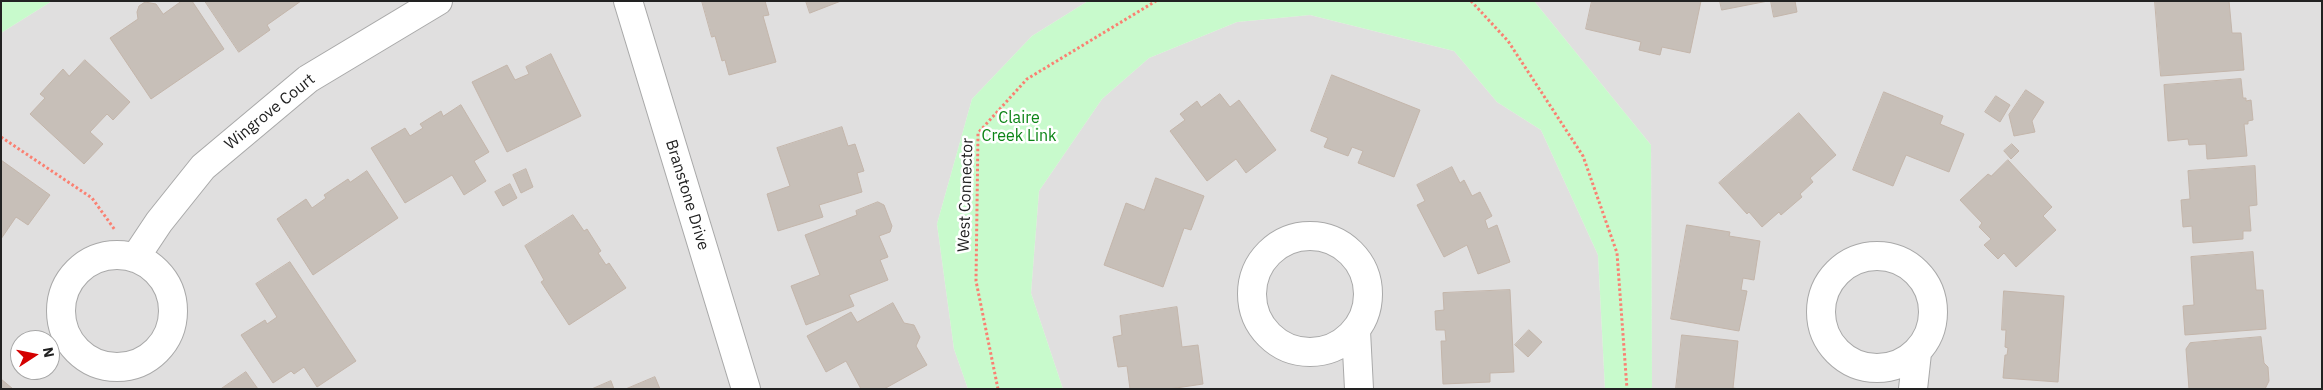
<!DOCTYPE html>
<html>
<head>
<meta charset="utf-8">
<style>
	body { margin:0 }
	#map { position:relative; width:2323px; height:390px; overflow:hidden; background:#f2efe9; font-family:"IBM Plex Sans",sans-serif }
	canvas { display:block }
	.frame { position:absolute; inset:0; border:2px solid #222; pointer-events:none }
	.north { position:absolute; left:10px; top:330px; width:50px; height:50px; box-sizing:border-box; background:#fff; border:1px solid #a7a7a7; border-radius:50%; rotate:79deg; font-size:14px; font-weight:700; line-height:20px; text-align:center; color:#222 }
	.north::after { content:''; display:block; margin:auto; width:18px; height:22px; background:#d40000; clip-path:polygon(50% 0,100% 100%,50% 72%,0 100%) }
</style>
</head>
<body>
<div id="map">
<canvas width="2323" height="390"></canvas>
<div class="frame"></div>
<div class="north">N</div>
</div>
<script>
const c = document.querySelector('canvas').getContext('2d');
c.lineJoin = 'round';
function paint(path, color) { c.fillStyle = color; c.fill(path, 'evenodd'); }
function strokePath(path, color, width, dash) { c.strokeStyle = color; c.lineWidth = width; c.lineCap = dash ? 'butt' : 'round'; c.setLineDash(dash || []); c.stroke(path); }
function label(font, color, halo, rows, align = 'center') {
  c.font = font + ' "IBM Plex Sans",sans-serif'; c.lineWidth = 5; c.setLineDash([]); c.textBaseline = 'middle'; c.strokeStyle = halo; c.fillStyle = color; for (const [text, x, y, turn = 0] of rows) {
    c.save(); c.translate(x, y); c.rotate((+turn || 0) * Math.PI / 180); c.textAlign = isNaN(turn) ? turn : align; if (halo) c.strokeText(text, 0, 0); c.fillText(text, 0, 0); c.restore();
  }
}
paint(new Path2D(`
	M52 1H1088L1032 36 972 99 937 224 954 349 968 389H1V33ZM20 340H50V370H20Z
	M1534 1H2322V389H1652L1651 145Z
	M1310 15 1454 51 1497 102 1541 130 1598 255 1605 389H1063L1031 293 1039 191 1102 99 1149 58 1237 22Z`), '#e0dfdf');
paint(new Path2D(`
	M1 1H52L1 33Z
	M1088 1H1534L1651 145 1652 389H1605L1598 255 1541 130 1497 102 1454 51 1310 15 1237 22 1149 58 1102 99 1039 191 1031 293 1063 389H968L954 349 937 224 972 99 1032 36Z`), '#c8facc');
const building = new Path2D(`
	M182 1H192L224 49 151 99 110 38 138 19 137 12 139 6 145 2 156 4 163 14Z
	M205 1H301L267 25 270 30 239 52Z
	M702 1H765L769 15 763 16 776 62 729 75 725 60 722 61 715 36 712 37Z
	M806 1H841L810 13Z
	M1592 1H1701L1690 53 1662 47 1660 55 1639 50 1641 42 1586 29Z
	M1720 1H1768L1722 10Z
	M1771 1H1795L1797 12 1774 17Z
	M2155 1H2229L2232 33H2241L2244 70 2161 76Z
	M551 54 581 116 507 152 472 82 507 65 515 80 529 74 526 67Z
	M85 60 130 102 113 120 107 114 90 132 103 144 84 164 30 114 45 98 40 94 63 69 69 76Z
	M1332 75 1420 110 1394 177 1358 163 1363 151 1352 147 1348 156 1324 147 1328 138 1311 131Z
	M2241 79 2243 98H2246V101L2251 100 2253 120 2248 121V124H2244L2247 156 2207 159 2206 144 2189 145 2188 139 2168 141 2164 85Z
	M2026 90 2044 102 2032 121 2035 132 2014 136 2009 115Z
	M1884 92 1943 116 1940 124 1964 134 1949 172 1906 155 1893 186 1853 170Z
	M1220 94 1230 107 1239 100 1276 150 1246 173 1236 159 1207 181 1170 131 1185 120 1180 114 1197 101 1201 107Z
	M1996 96 2010 105 2000 122 1985 112Z
	M461 105 489 152 474 161 486 181 464 195 452 175 405 203 371 148 405 128 410 136 423 128 420 124 441 111 443 116Z
	M1799 113 1836 155 1810 178 1813 182 1800 194 1802 197 1781 215 1779 212 1762 227 1749 212 1747 214 1719 183Z
	M842 127 848 146 855 144 864 171 857 173 862 192 819 205 823 217 778 231 767 194 790 186 777 148Z
	M2012 144 2019 151 2011 159 2004 151Z
	M1 160 50 195 28 225 16 217 1 239Z
	M2008 160 2052 207 2043 216 2056 230 2016 267 2004 253 1998 259 1984 245 1991 239 1979 227 1982 223 1960 200 1988 174 1991 176Z
	M2255 166 2257 205 2249 206 2251 231H2243V239L2193 243 2192 226 2183 227 2181 200 2190 199 2188 171Z
	M1452 167 1460 183 1464 180 1472 196 1480 192 1492 216 1485 220 1488 229 1497 225 1510 262 1478 274 1467 245 1444 257 1417 205 1425 201 1417 185Z
	M526 169 533 187 521 193 513 175Z
	M367 171 398 218 313 275 277 219 306 199 312 208 326 198 324 195 348 179 350 182Z
	M1156 178 1204 196 1191 230 1184 228 1163 287 1104 265 1126 203 1144 210Z
	M510 184 517 198 503 206 495 192Z
	M878 202 884 205 892 226 890 232 879 236 888 257 880 260 888 280 849 295 854 306 806 325 791 286 820 275 805 235 857 215 856 211Z
	M573 215 584 231 587 229 601 251 598 253 606 265 609 263 626 288 569 325 541 282 544 280 525 246Z
	M1687 225 1730 232 1729 236 1760 241 1754 280 1743 278 1741 290 1747 291 1739 331 1671 319Z
	M2253 252 2256 290H2263L2266 329 2185 335 2183 306 2194 305 2191 257Z
	M290 262 356 361 317 387 304 367 294 374 291 371 273 383 241 335 265 320 267 324 277 317 256 284Z
	M1510 290 1514 372 1490 373V382L1443 384 1441 341H1446L1445 330H1436L1435 311 1444 310 1443 293Z
	M2004 291 2064 296 2058 382 2003 378 2005 355H2007L2008 348 2005 347 2006 330H2002Z
	M893 303 904 323 914 325 920 337 916 346 927 365 884 389H861L846 361 826 372 807 336 851 312 857 322Z
	M1177 307 1182 347 1198 345 1203 384 1169 389H1130L1127 366 1118 367 1113 337 1122 335 1120 316Z
	M1529 330 1542 342 1528 357 1515 345Z
	M1682 335 1738 341 1733 388 1739 389H1676Z
	M2261 337 2264 363 2268 367 2269 381 2265 389H2189L2186 349 2190 343Z
	M246 372 258 389H221Z
	M655 377 660 389H626Z
	M1 379 13 389H1Z
	M611 381 614 389H592Z`);
paint(building, '#c7bfb8');
strokePath(building, '#c4b6ab', 1);
const minor = new Path2D(`
	M628 1 746 389
	M1252 294a58 58 0 1 1 116 0a58 58 0 1 1-116 0Z
	M61 311a56 56 0 1 1 112 0a56 56 0 1 1-112 0Z
	M1821 312a56 56 0 1 1 112 0a56 56 0 1 1-112 0Z
	M135 258 159 222 203 167 308 79 438 1
	M1356 331 1359 389
	M1913 389 1917 353`);
strokePath(minor, '#a9a9a9', 30);
strokePath(new Path2D(`
	M1471 1 1508 41 1583 156 1617 253 1627 389
	M1 137 92 198 115 230
	M998 389 976 281 978 133 1027 79 1156 1`), '#fa8072', 3, [2.5, 2.5]);
strokePath(minor, '#fff', 28);
label('16px', '#222', '#fff', [
	["Wingrove Court",270,112,-39],
	["Branstone Drive",687,195,73],
	["West Connector",966,195,-88]
]);
label('16px', '#0c8416', '#fff', [
	["Claire",1019,118],
	["Creek Link",1019,136]
]);
</script>
</body>
</html>
